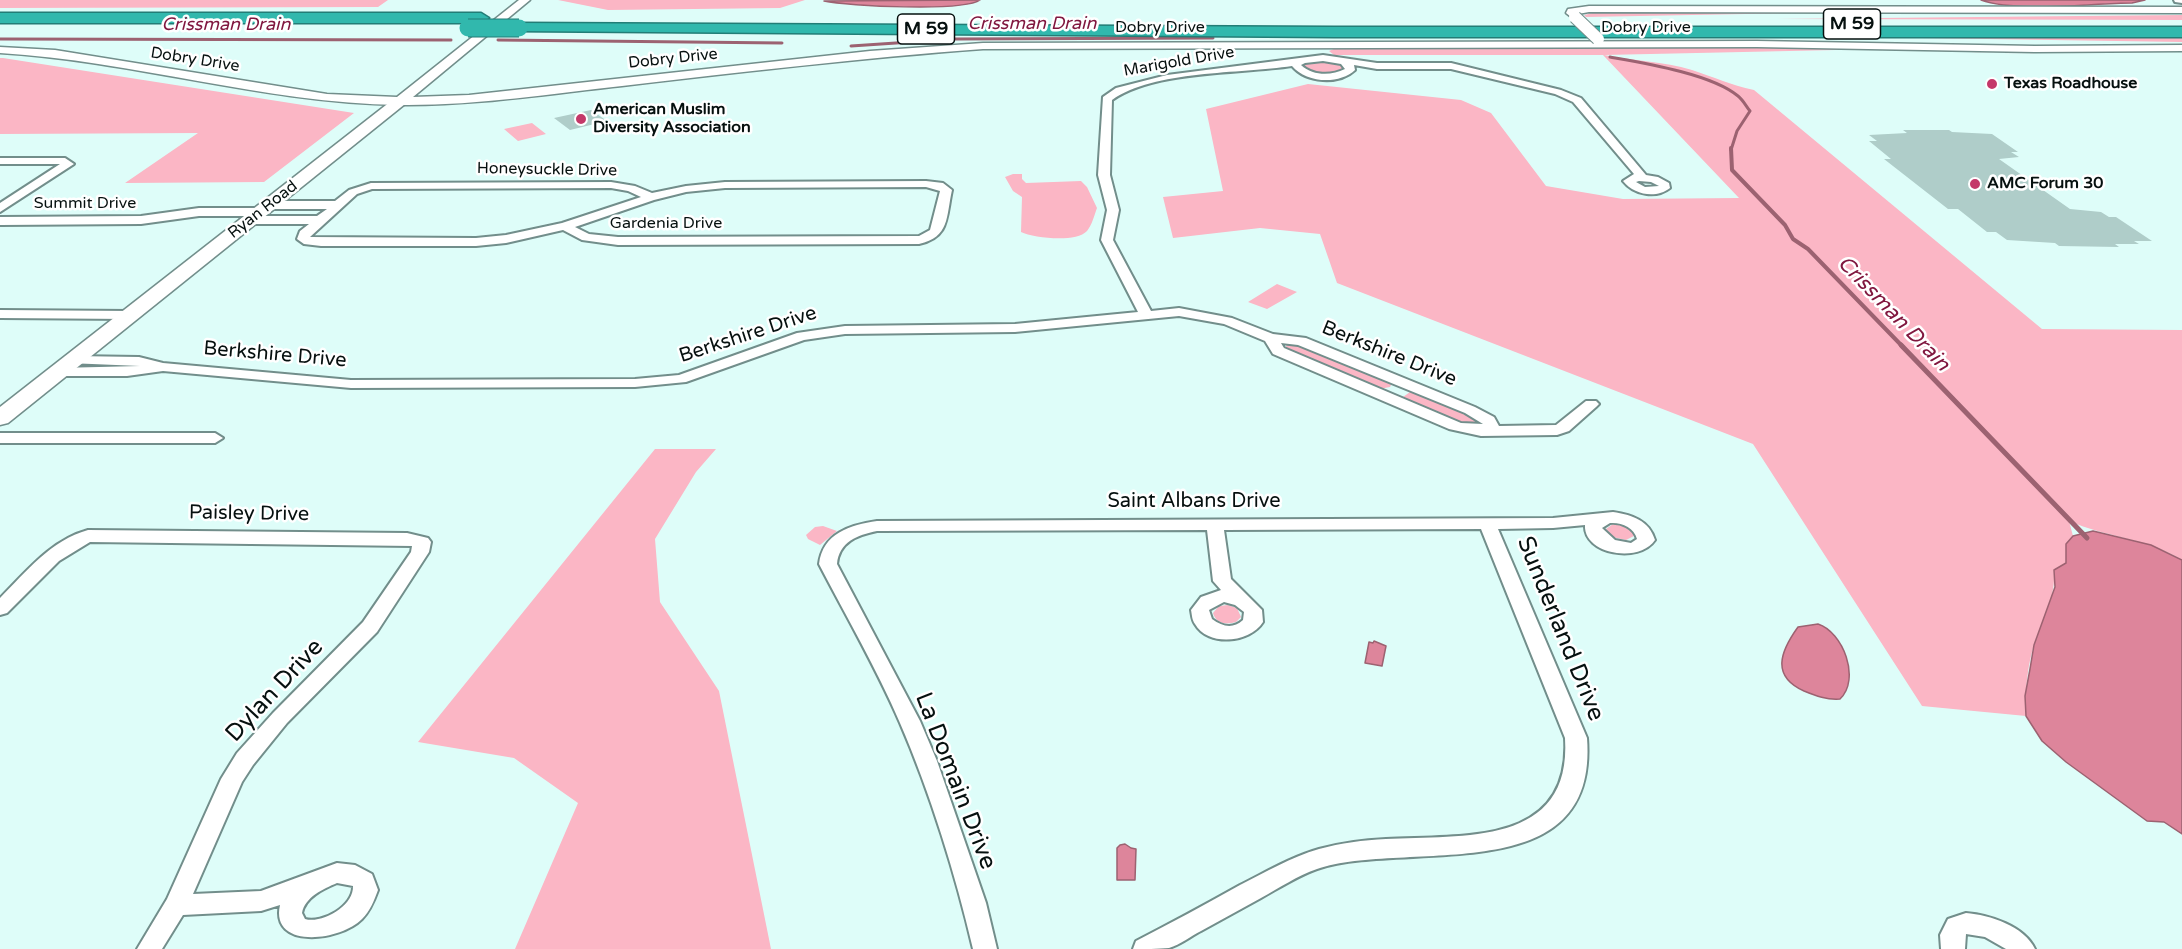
<!DOCTYPE html>
<html>
<head>
<meta charset="utf-8">
<style>
	body { margin:0 }
	canvas { display:block; background:#defdf9 }
</style>
</head>
<body>
<canvas width="2182" height="949"></canvas>
<script>
const c = document.querySelector('canvas').getContext('2d');
c.lineJoin = 'round';
function paint(path, color) { c.fillStyle = color; c.fill(path, 'evenodd'); }
function strokePath(path, color, width, dash) { c.strokeStyle = color; c.lineWidth = width; c.lineCap = dash ? 'butt' : 'round'; c.setLineDash(dash || []); c.stroke(path); }
function label(font, color, halo, rows, align = 'center') {
  c.font = font + ' "Varela Round",sans-serif'; c.lineWidth = 5; c.setLineDash([]); c.textBaseline = 'middle'; c.strokeStyle = halo; c.fillStyle = color; for (const [text, x, y, turn = 0] of rows) {
    c.save(); c.translate(x, y); c.rotate((+turn || 0) * Math.PI / 180); c.textAlign = isNaN(turn) ? turn : align; if (halo) c.strokeText(text, 0, 0); c.fillText(text, 0, 0); c.restore();
  }
}
paint(new Path2D(`
	M0 0H388L378 7 0 8Z
	M558 0H805L780 8 608 10Z
	M1597 12H1796L1799 13 1586 17 1584 15Z
	M2182 15V20L1776 19Z
	M1919 36H2182V42L1921 38Z
	M1768 46 2038 54 1882 49 1604 55C1633 61 1663 61 1692 70 1714 77 1730 85 1754 90L2042 329 2182 330V560C2148 539 2106 537 2069 521L2073 536 2066 544V563L2054 570C2056 596 2044 618 2035 642 2027 665 2025 692 2026 716L1922 706 1753 444 1337 283 1320 234 1260 228 1173 238 1163 197 1223 191 1206 109 1308 84 1461 100 1491 113 1546 186 1623 199 1739 198 1603 55H1334L1329 51 1336 48Z
	M0 58H3L354 113 264 182 125 183 198 133 0 134Z
	M1317 60 1336 62 1344 68C1333 76 1313 75 1303 66L1307 62Z
	M532 123 546 134 518 141 504 129Z
	M1013 174H1022V179L1026 183 1081 181 1087 187 1097 208C1094 216 1092 225 1087 231 1076 243 1034 238 1021 232L1022 197 1013 191 1005 177Z
	M1277 284 1297 292 1267 309 1248 302Z
	M1298 344 1389 381 1391 385 1390 387 1379 389 1287 351 1285 348 1287 345Z
	M1410 392 1472 415 1481 422 1480 425 1462 423 1407 400 1403 397Z
	M655 449H716L696 472 655 539 660 602 719 691 771 949H515L578 803 514 758 418 742Z
	M1613 524C1622 524 1632 526 1634 536L1626 540 1612 537 1606 529Z
	M823 526 837 531 820 545 808 539 806 535 815 527Z
	M1228 605 1237 608 1241 617 1236 622C1227 625 1216 624 1213 613L1219 606Z`), '#fbb6c5');
const water = new Path2D(`
	M980 0C963 12 848 6 824 1Z
	M1981 0H2145L2132 3C2091 3 2017 13 1981 0Z
	M2093 531 2151 545 2182 560V834L2164 822 2147 821 2066 762 2042 741 2026 716 2025 696 2030 669 2034 645 2055 587 2054 570 2066 563V544L2073 536Z
	M1818 624C1843 632 1861 679 1840 699 1827 700 1816 696 1804 691 1771 676 1780 652 1798 627Z
	M1374 641 1386 646 1382 666 1365 663 1369 642 1373 643Z
	M1125 844 1131 848 1136 849 1135 880H1117V848L1120 845Z`);
paint(water, '#dd859b');
strokePath(water, '#9c6271', 1.5);
strokePath(new Path2D(`
	M0 39 451 40
	M498 40 782 43
	M851 46 956 39 1213 38
	M1610 57C1644 63 1712 74 1738 96 1743 100 1746 106 1750 111L1737 131 1731 150`), '#9c6271', 3);
strokePath(new Path2D(`
	M1731 148 1732 170 1785 225 1793 239 1808 249 1903 347`), '#9c6271', 4);
strokePath(new Path2D(`
	M1901 345 2087 538`), '#9c6271', 5);
paint(new Path2D(`
	M591 110 607 121 570 130 554 118Z
	M1903 130H1949L1952 132 1992 134 2018 152H2011L2019 157 1999 159 2070 209 2101 212 2109 217H2116L2152 241H2134L2139 244H2115L2119 247 2059 246 2055 243 2007 240 1996 232H1987L1958 209H1948L1884 159H1891L1869 141H1877L1869 135 1907 133Z`), '#afcdc9');
const minor = new Path2D(`
	M2174 0H2182V3L2175 2Z
	M1323 55 1377 63H1451L1561 90 1581 98 1646 175 1658 177 1669 183 1670 188C1656 199 1634 195 1623 181L1634 174 1573 102 1555 94 1451 69H1377L1354 65 1355 70C1339 85 1306 83 1292 66 1240 74 1154 70 1112 100L1110 175 1119 210 1113 240 1151 311 1179 308 1232 318 1273 334 1306 338 1475 407 1494 417 1499 426 1556 425 1586 401H1596L1599 404 1596 407 1569 431 1557 435 1481 436 1449 429 1273 354 1265 341 1224 324 1179 316 1015 332 845 334 804 340 686 382 635 387 351 388 163 371 127 376H58L51 372 58 368 140 366 68 363 66 360 73 356 139 357 163 363 351 380 635 379 679 375 797 333 845 326 1015 324 1138 312 1101 240 1107 210 1098 175 1103 97 1116 88 1167 75ZM1323 61 1341 64 1345 69C1331 76 1313 76 1301 65L1305 63ZM1639 181 1651 182 1659 186 1645 187 1636 182ZM1281 343 1298 345 1465 413 1483 424 1461 423 1284 348Z
	M0 158H65L74 164 0 212V203L60 164H0Z
	M926 181 943 183 952 190C946 217 950 237 919 244L618 245 582 240 563 230 506 243 476 246H321L304 244 297 239 300 231 309 224H246L240 220 246 216H317L327 209H269L263 205 269 201H335L349 190 371 183 611 182 635 186 652 193 686 186 725 182ZM926 187 940 191 930 230 919 236 618 237 589 234 575 227 654 200 686 192 725 188ZM611 188 628 191 641 197 562 223 506 235 476 238 310 237 357 194 372 189Z
	M199 208H259L265 212 259 216H199L141 224 0 225V217L141 216Z
	M0 310 130 311 137 315 130 319 0 318Z
	M0 433H215L223 438 215 443H0Z
	M1613 512C1632 515 1649 520 1655 540 1639 564 1583 554 1585 525L1553 528 1498 529 1587 738C1599 893 1407 839 1317 869 1297 876 1279 888 1261 898 1241 909 1221 920 1201 931 1191 936 1180 945 1169 948 1159 949 1143 949 1133 949L1136 941C1171 923 1206 904 1240 885 1266 872 1291 857 1319 849 1341 843 1363 840 1386 839 1462 835 1572 847 1565 738L1481 529 1224 530 1231 579 1262 610 1263 622C1250 643 1208 647 1195 624 1192 620 1192 615 1191 610L1201 597 1221 590 1213 581 1207 530 877 531C857 535 839 542 837 564L920 721 937 761 986 903 997 949H973C956 876 930 792 900 723 877 669 846 616 819 564 823 533 850 525 877 521L1553 518ZM1610 523C1621 522 1634 527 1637 539L1631 543 1615 540 1602 528ZM1224 602 1235 605 1244 612 1243 620C1233 629 1223 627 1212 619L1209 610Z
	M88 530 407 533 428 538 431 542 429 552 377 632 287 723 253 765 242 782 193 894 261 891 337 863 355 865 372 874 378 890C374 901 370 911 362 919 339 942 270 949 280 905L261 911 183 915 162 949H137L167 899 221 779 237 753 273 713 363 622 411 552 412 546 90 542 59 561 7 613 0 615V598C26 572 51 540 88 530ZM337 883 353 886C354 906 322 924 305 919L302 913C305 897 323 889 337 883Z
	M1966 913C1990 915 2024 926 2035 949H2006L1985 937 1966 934 1965 949H1941L1940 935 1948 919Z`);
const tertiary = new Path2D(`
	M519 0H530L413 97 469 95 870 51 983 43 1757 41 2035 46 2182 45V51L2035 52 1757 47 983 49C862 58 742 72 622 86 548 94 474 106 399 105 264 103 134 61 0 53V47L55 50 327 94 397 97Z
	M1589 6 2182 7V13L1589 12 1578 14 1580 17 1575 20 1566 13 1568 9Z`);
const secondary = new Path2D(`
	M400 97 407 101 405 104 8 423 0 425V407L395 98Z`);
const motorway = new Path2D(`
	M0 13H481L489 18 481 23H0Z
	M519 23 1334 27H2182V37H1334L513 31 511 28 513 25Z`);
strokePath(minor, '#728e8b', 4);
strokePath(tertiary, '#728e8b', 3);
strokePath(secondary, '#728e8b', 3);
strokePath(motorway, '#227d76', 3);
paint(minor, '#fff');
paint(tertiary, '#fff');
paint(secondary, '#fff');
paint(motorway, '#31b8ad');
const tertiaryBridge = new Path2D(`
	M1575 17 1598 39`);
const motorwayBridge = new Path2D(`
	M468 28H519`);
strokePath(tertiaryBridge, '#728e8b', 14, []);
strokePath(motorwayBridge, '#227d76', 19, []);
strokePath(tertiaryBridge, '#fff', 12);
strokePath(motorwayBridge, '#31b8ad', 17);
for (const [x, y, r, color] of [
	[1992,84,6,"#c43869"],
	[581,119,6,"#c43869"],
	[1975,184,6,"#c43869"]
]) { const dot = new Path2D(); dot.arc(x, y, r, 0, 2 * Math.PI); c.fillStyle = color; c.fill(dot); strokePath(dot, '#fff', 2); }
label('16px', '#06100f', '#fff', [
	["Dobry Drive",1160,28],
	["Dobry Drive",1646,28],
	["Dobry Drive",673,59,-6],
	["Dobry Drive",195,60,9],
	["Marigold Drive",1179,62,-10],
	["Honeysuckle Drive",547,170,1],
	["Summit Drive",85,204],
	["Ryan Road",263,210,-38],
	["Gardenia Drive",666,224]
]);
label('bold 16px', '#06100f', '#fff', [
	["Texas Roadhouse",2004,84],
	["American Muslim",593,110],
	["Diversity Association",593,128],
	["AMC Forum 30",1987,184]
], 'left');
label('italic 18px', '#80173f', '#fff', [
	["Crissman Drain",1032,24],
	["Crissman Drain",226,25]
]);
for (const [x, y, w] of [
	[1852,24,57],
	[926,29,57]
]) { const box = new Path2D(); box.roundRect(x - w / 2, y - 15, w, 30, 4.5); c.fillStyle = '#fff'; c.fill(box); strokePath(box, '#06100f', 1.5); }
label('bold 18px', '#06100f', null, [
	["M 59",1852,24],
	["M 59",926,29]
]);
label('20px', '#06100f', '#fff', [
	["Berkshire Drive",748,335,-18],
	["Berkshire Drive",1389,354,22],
	["Berkshire Drive",275,355,5],
	["Saint Albans Drive",1194,502],
	["Paisley Drive",249,514,1]
]);
label('italic 21px', '#80173f', '#fff', [
	["Crissman Drain",1893,314,46]
]);
label('24px', '#06100f', '#fff', [
	["Sunderland Drive",1560,629,68],
	["Dylan Drive",275,691,-47],
	["La Domain Drive",955,781,69]
]);
</script>
</body>
</html>
